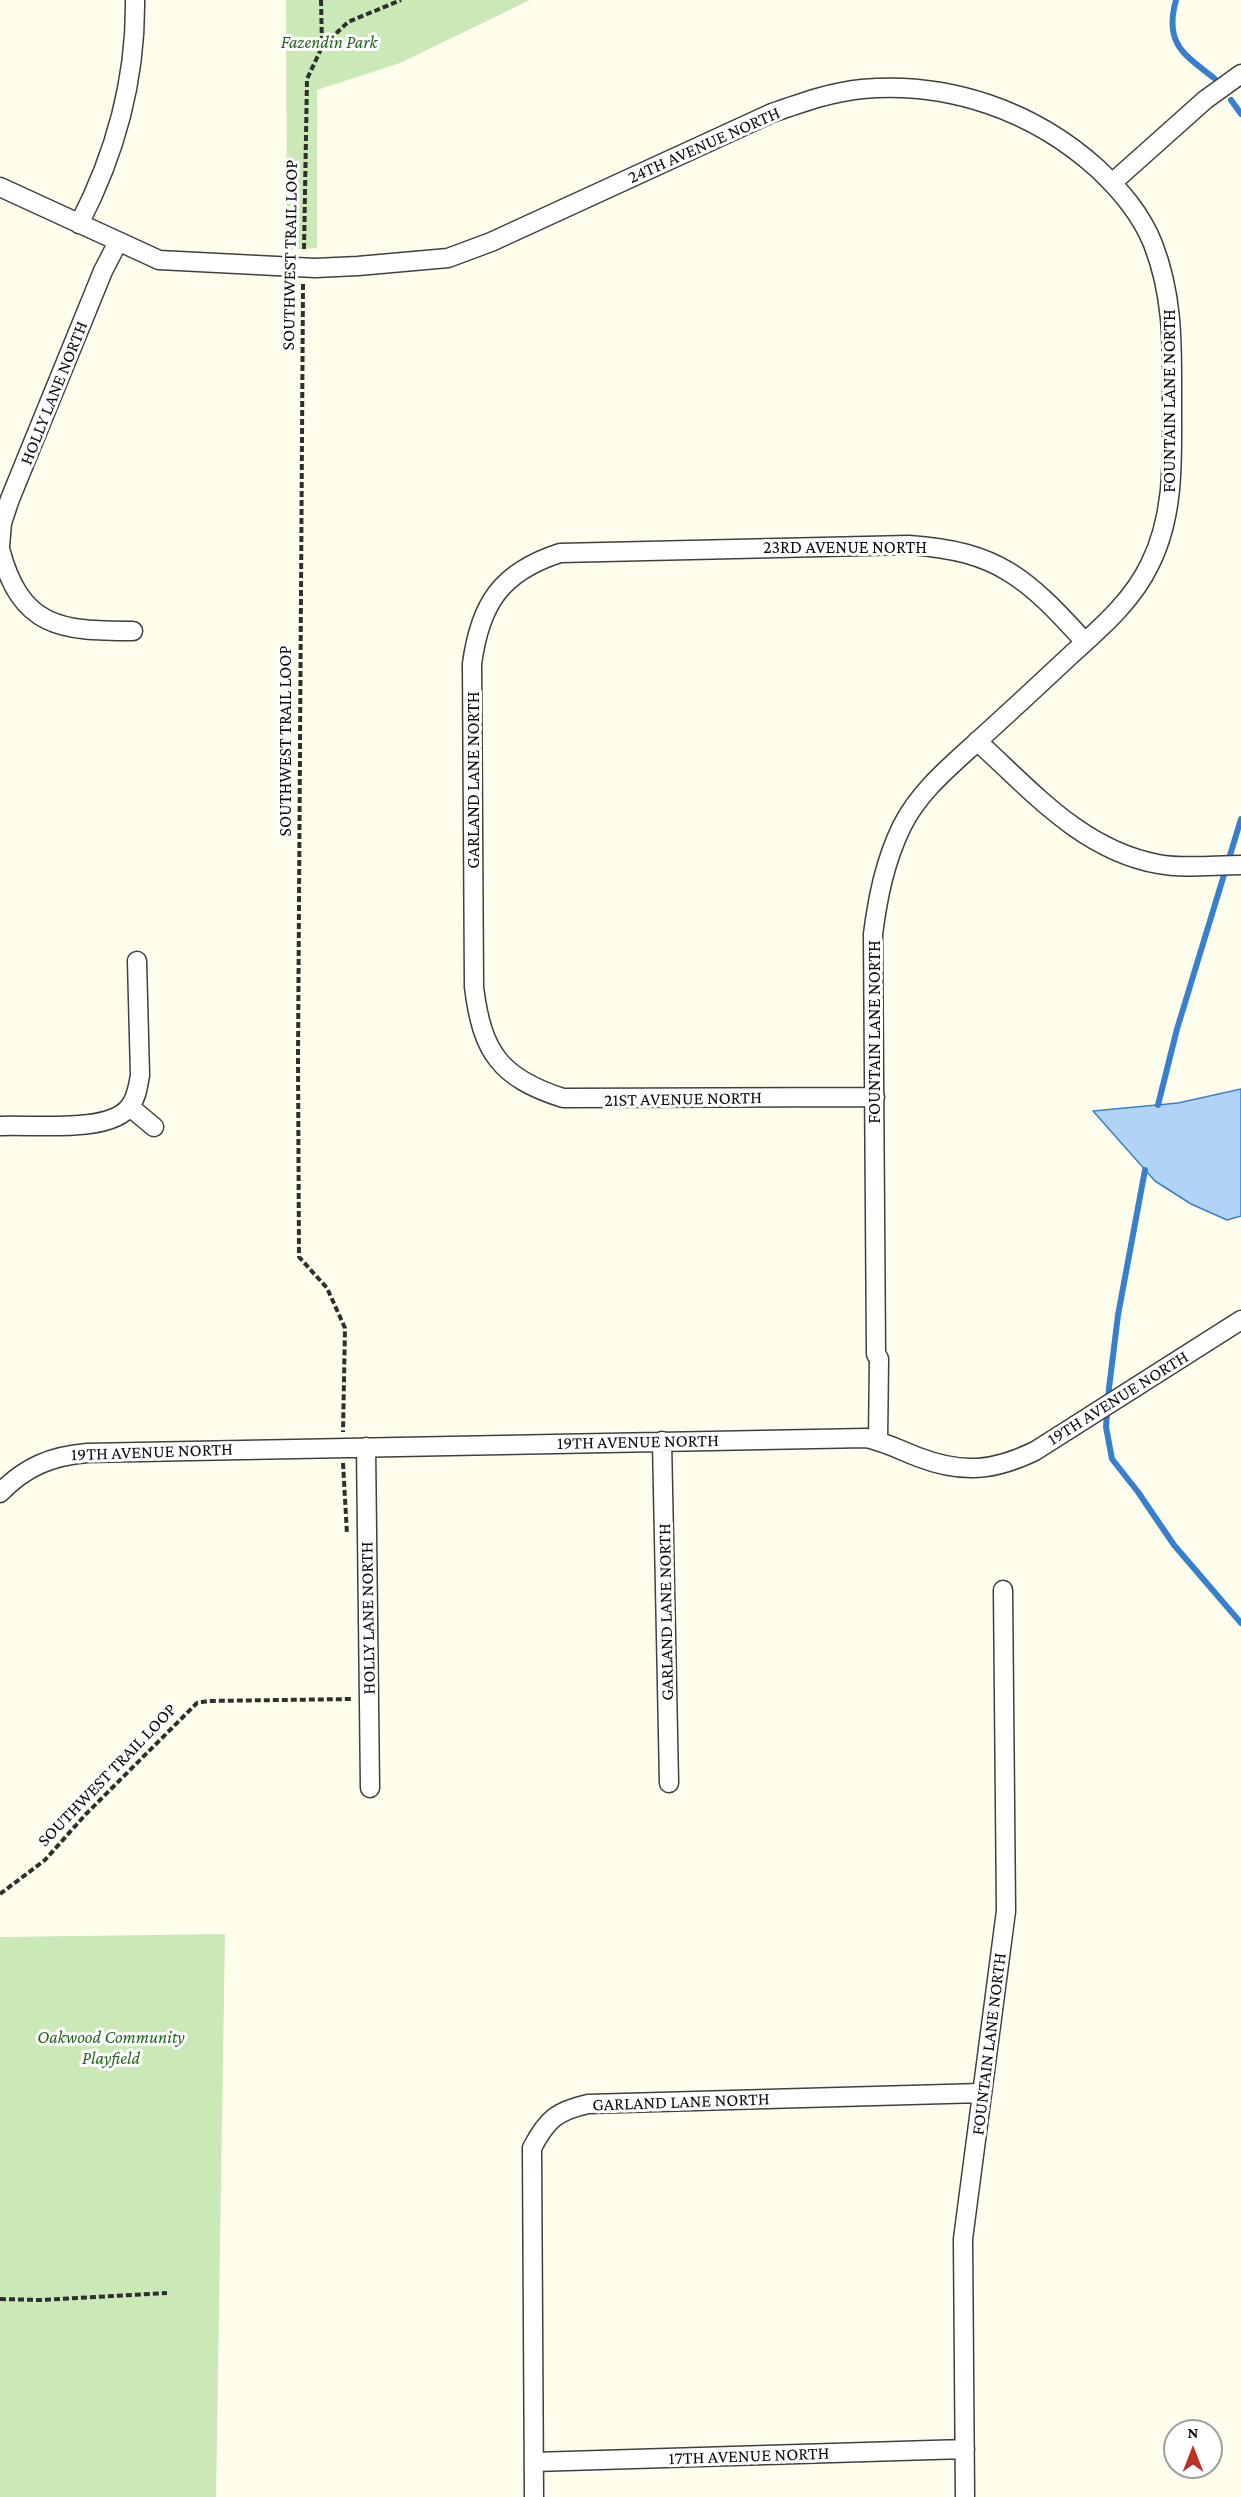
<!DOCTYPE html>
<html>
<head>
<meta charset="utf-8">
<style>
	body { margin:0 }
	#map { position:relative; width:1241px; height:2497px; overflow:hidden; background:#fffeed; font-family:"Crimson Pro",serif }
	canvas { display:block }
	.north { position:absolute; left:1163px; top:2419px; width:60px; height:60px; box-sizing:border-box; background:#fff; border:2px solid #9e9e9e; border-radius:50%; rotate:0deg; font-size:16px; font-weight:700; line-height:24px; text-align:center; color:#0d0d0d }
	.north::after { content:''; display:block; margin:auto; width:21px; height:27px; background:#bd3024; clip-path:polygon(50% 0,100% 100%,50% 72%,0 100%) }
</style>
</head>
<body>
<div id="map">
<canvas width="1241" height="2497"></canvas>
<div class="north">N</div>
</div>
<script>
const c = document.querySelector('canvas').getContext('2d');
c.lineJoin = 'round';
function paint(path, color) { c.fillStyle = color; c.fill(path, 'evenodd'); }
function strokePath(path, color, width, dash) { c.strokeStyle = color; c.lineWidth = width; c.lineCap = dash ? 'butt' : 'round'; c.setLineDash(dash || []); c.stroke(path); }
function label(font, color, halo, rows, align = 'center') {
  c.font = font + ' "Crimson Pro",serif'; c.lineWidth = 6; c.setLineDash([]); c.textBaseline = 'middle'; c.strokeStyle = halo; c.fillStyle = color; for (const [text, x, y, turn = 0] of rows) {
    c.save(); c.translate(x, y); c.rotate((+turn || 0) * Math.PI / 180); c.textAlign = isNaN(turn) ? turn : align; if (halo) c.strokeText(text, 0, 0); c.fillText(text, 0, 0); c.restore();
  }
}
paint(new Path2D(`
	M286 0H530L400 63 317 90V248L287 250Z
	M225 1934 216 2497H0V1937Z`), '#cbe9b7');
const water = new Path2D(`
	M1241 1089V1216L1227 1220 1191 1204 1155 1181 1093 1111 1178 1103Z`);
paint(water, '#b1d4f6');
strokePath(water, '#3880ce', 1.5);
strokePath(new Path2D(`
	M1176 0C1164 43 1183 54 1214 78
	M1231 100 1241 114
	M1158 1105 1177 1029 1241 819
	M1145 1170 1118 1315 1109 1388 1106 1427 1112 1459 1138 1492 1174 1545 1241 1623`), '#3880ce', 6);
const minor = new Path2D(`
	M1112 183 1205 100 1241 74
	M0 187 159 260 315 268 358 266 448 258 491 242 772 113C801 103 831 92 862 89 949 81 1034 111 1098 169 1121 191 1141 214 1153 244 1174 298 1172 348 1172 404 1172 458 1175 514 1150 564 1133 600 1102 627 1073 653 1042 682 1012 710 981 738 952 765 920 790 902 826 885 861 878 896 873 934L876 1354 879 1359 878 1441
	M79 224C116 153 136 80 135 0
	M0 546 2 523 10 499 103 271 118 242
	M0 549C21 628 60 631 133 631
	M977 741C1032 791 1082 850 1158 864 1184 869 1214 865 1241 865
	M875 1097 563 1098C500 1078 482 1052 474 987L472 664C480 604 501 572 560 553L909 545C998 551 1027 578 1085 642
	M130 1107 154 1127
	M0 1126C32 1124 111 1134 130 1106 137 1097 138 1086 140 1075L137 961
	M662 1441 669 1783
	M366 1447 370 1788
	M0 1493C25 1467 51 1456 87 1453L866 1438C885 1442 900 1450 918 1457 962 1474 994 1471 1035 1451L1241 1320
	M534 2462 965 2449
	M534 2497 532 2148C547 2119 557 2111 588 2104L982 2093
	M965 2497 963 2239 1006 1911 1003 1590`);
strokePath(minor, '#404040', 21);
strokePath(new Path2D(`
	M321 0 322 46
	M304 249 307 79 322 47 348 22 401 0
	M303 284 298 1058 299 1257 327 1288 345 1328 343 1432
	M343 1463 347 1534
	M0 1894 45 1860 86 1814 197 1703 208 1701 351 1699V1697
	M0 2299 41 2300 167 2293`), '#2f2f2f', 4, [6, 3]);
strokePath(minor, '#fff', 18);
label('italic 18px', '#23651d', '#fff', [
	["Fazendin Park",329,42],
	["Oakwood Community",111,2037],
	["Playfield",111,2058]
]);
label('18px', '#0d0d0d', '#fff', [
	["24TH AVENUE NORTH",704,145,-24],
	["SOUTHWEST TRAIL LOOP",290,255,-89],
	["HOLLY LANE NORTH",54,393,-68],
	["FOUNTAIN LANE NORTH",1169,401,-90],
	["23RD AVENUE NORTH",845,547],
	["SOUTHWEST TRAIL LOOP",285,741,-90],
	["GARLAND LANE NORTH",473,780,-90],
	["FOUNTAIN LANE NORTH",874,1032,-90],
	["21ST AVENUE NORTH",683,1099,-1],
	["19TH AVENUE NORTH",1118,1398,-32],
	["19TH AVENUE NORTH",638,1442,-1],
	["19TH AVENUE NORTH",152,1452,-2],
	["GARLAND LANE NORTH",666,1612,-91],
	["HOLLY LANE NORTH",368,1618,-91],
	["SOUTHWEST TRAIL LOOP",107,1775,-46],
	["FOUNTAIN LANE NORTH",989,2044,-83],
	["GARLAND LANE NORTH",681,2102,-2],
	["17TH AVENUE NORTH",749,2456,-2]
]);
</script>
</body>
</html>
